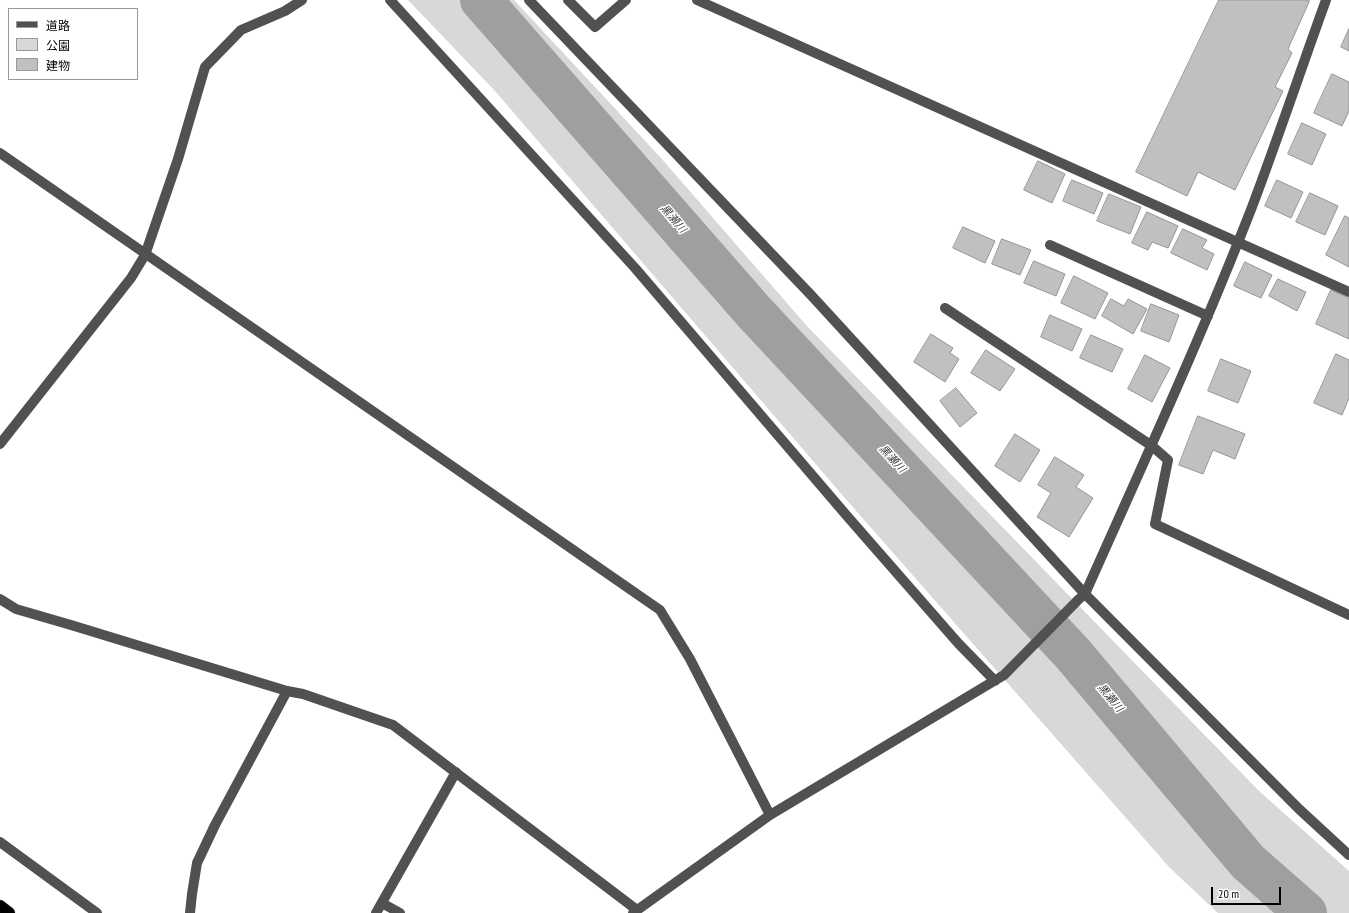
<!DOCTYPE html>
<html>
<head>
<meta charset="utf-8">
<style>
	body { margin:0 }
	#map { position:relative; width:1349px; height:913px; overflow:hidden; background:#fff; font-family:"PT Sans Narrow","Noto Sans JP",sans-serif }
	canvas { display:block }
	.legend { position:absolute; left:8px; top:8px; width:130px; height:72px; box-sizing:border-box; background:#fff; border:1px solid #999; margin:0; padding:5px 7px; list-style:none; font-size:12px; color:#000 }
	.legend li { display:flex; align-items:center; gap:8px; height:20px }
	.legend b { width:20px; border:1px solid #999 }
	.scale { position:absolute; left:1211px; top:887px; width:70px; height:18px; box-sizing:border-box; border:2px solid #000; border-top:0; padding-left:5px; font-size:12px; line-height:14px; white-space:nowrap; color:#000; -webkit-text-stroke:3px #fff; paint-order:stroke }
</style>
</head>
<body>
<div id="map">
<canvas width="1349" height="913"></canvas>
<ul class="legend">
<li><b style="height:5px;background:#515151"></b>道路</li>
<li><b style="height:11px;background:#d8d8d8"></b>公園</li>
<li><b style="height:11px;background:#c0c0c0"></b>建物</li>
</ul>
<div class="scale">20 m</div>
</div>
<script>
const c = document.querySelector('canvas').getContext('2d');
c.lineJoin = 'round';
function paint(path, color) { c.fillStyle = color; c.fill(path, 'evenodd'); }
function strokePath(path, color, width, dash) { c.strokeStyle = color; c.lineWidth = width; c.lineCap = dash ? 'butt' : 'round'; c.setLineDash(dash || []); c.stroke(path); }
function label(font, color, halo, rows, align = 'center') {
  c.font = font + ' "PT Sans Narrow","Noto Sans JP",sans-serif'; c.lineWidth = 3; c.setLineDash([]); c.textBaseline = 'middle'; c.strokeStyle = halo; c.fillStyle = color; for (const [text, x, y, turn = 0] of rows) {
    c.save(); c.translate(x, y); c.rotate((+turn || 0) * Math.PI / 180); c.textAlign = isNaN(turn) ? turn : align; if (halo) c.strokeText(text, 0, 0); c.fillText(text, 0, 0); c.restore();
  }
}
paint(new Path2D(`
	M408 0H514L661 158 806 325 1259 791 1349 871V913H1218L1170 868 844 497 495 91Z`), '#d8d8d8');
strokePath(new Path2D(`
	M481 0 754 312 1073 654 1248 862 1306 913`), '#9f9f9f', 42);
const building = new Path2D(`
	M1219 0H1309V2L1288 49 1292 53 1275 87 1283 91 1235 190 1198 172 1187 196 1136 172Z
	M1349 29V51L1341 47Z
	M1332 74 1349 82V111L1342 126 1314 113Z
	M1302 123 1326 134 1312 165 1288 154Z
	M1038 161 1065 174 1052 203 1024 190Z
	M1072 180 1103 193 1094 214 1063 201Z
	M1277 180 1303 192 1291 218 1265 206Z
	M1310 193 1338 206 1325 235 1296 222Z
	M1109 194 1141 207 1130 234 1097 221Z
	M1147 212 1178 226 1168 248 1152 242 1148 250 1132 243Z
	M1345 216 1349 218V267L1326 255Z
	M963 227 995 241 985 263 953 248Z
	M1183 229 1207 240 1202 248 1214 254 1207 270 1171 253Z
	M1002 239 1031 250 1020 275 992 264Z
	M1034 261 1065 274 1056 296 1024 283Z
	M1245 262 1272 275 1261 298 1234 286Z
	M1074 276 1108 293 1095 319 1061 303Z
	M1278 279 1306 292 1297 311 1269 296Z
	M1331 290 1349 298V339L1316 324Z
	M1111 299 1124 306 1128 299 1147 309 1133 334 1102 316Z
	M1151 304 1179 315 1169 342 1141 331Z
	M1050 315 1082 329 1072 351 1041 337Z
	M931 334 953 348 950 353 959 359 945 382 914 362Z
	M1091 335 1123 349 1112 372 1080 358Z
	M986 350 1015 369 1000 391 971 373Z
	M1336 354 1349 360V398L1342 415 1314 403Z
	M1145 355 1170 368 1152 402 1128 389Z
	M1221 359 1251 371 1238 403 1208 391Z
	M956 388 977 413 960 427 940 401Z
	M1198 416 1245 434 1235 459 1213 450 1203 474 1179 465Z
	M1015 434 1040 450 1020 482 995 466Z
	M1055 457 1084 475 1076 487 1093 498 1069 537 1037 517 1051 493 1038 485Z`);
paint(building, '#c0c0c0');
strokePath(building, '#959595', 1);
const highway = new Path2D(`
	M0 906 9 913`);
strokePath(highway, '#dbdbdb', 13);
strokePath(new Path2D(`
	M390 0 635 268 847 516 958 643 995 681
	M529 0 811 295 1085 594 1299 809 1349 855
	M568 0 595 27 626 0
	M697 0 1349 292
	M0 153 660 610 690 659 770 815
	M1050 245 1208 316
	M945 308 1152 446 1168 460 1155 524 1349 615
	M0 444 131 278 145 255 178 159 205 67 241 30 285 11 302 0
	M0 599 16 609 71 625 287 691 303 694 393 725 637 910
	M0 842 97 913
	M382 903 400 913
	M190 913 192 894 197 863 215 825 287 691
	M376 913 456 772
	M633 913 770 815 1004 675 1079 599 1085 594C1142 466 1201 338 1252 207 1278 138 1301 69 1326 0`), '#515151', 10);
strokePath(highway, '#000', 12);
label('italic 11px', '#404040', '#fff', [
	["黒瀬川",673,219,49],
	["黒瀬川",892,459,47],
	["黒瀬川",1110,698,50]
]);
</script>
</body>
</html>
